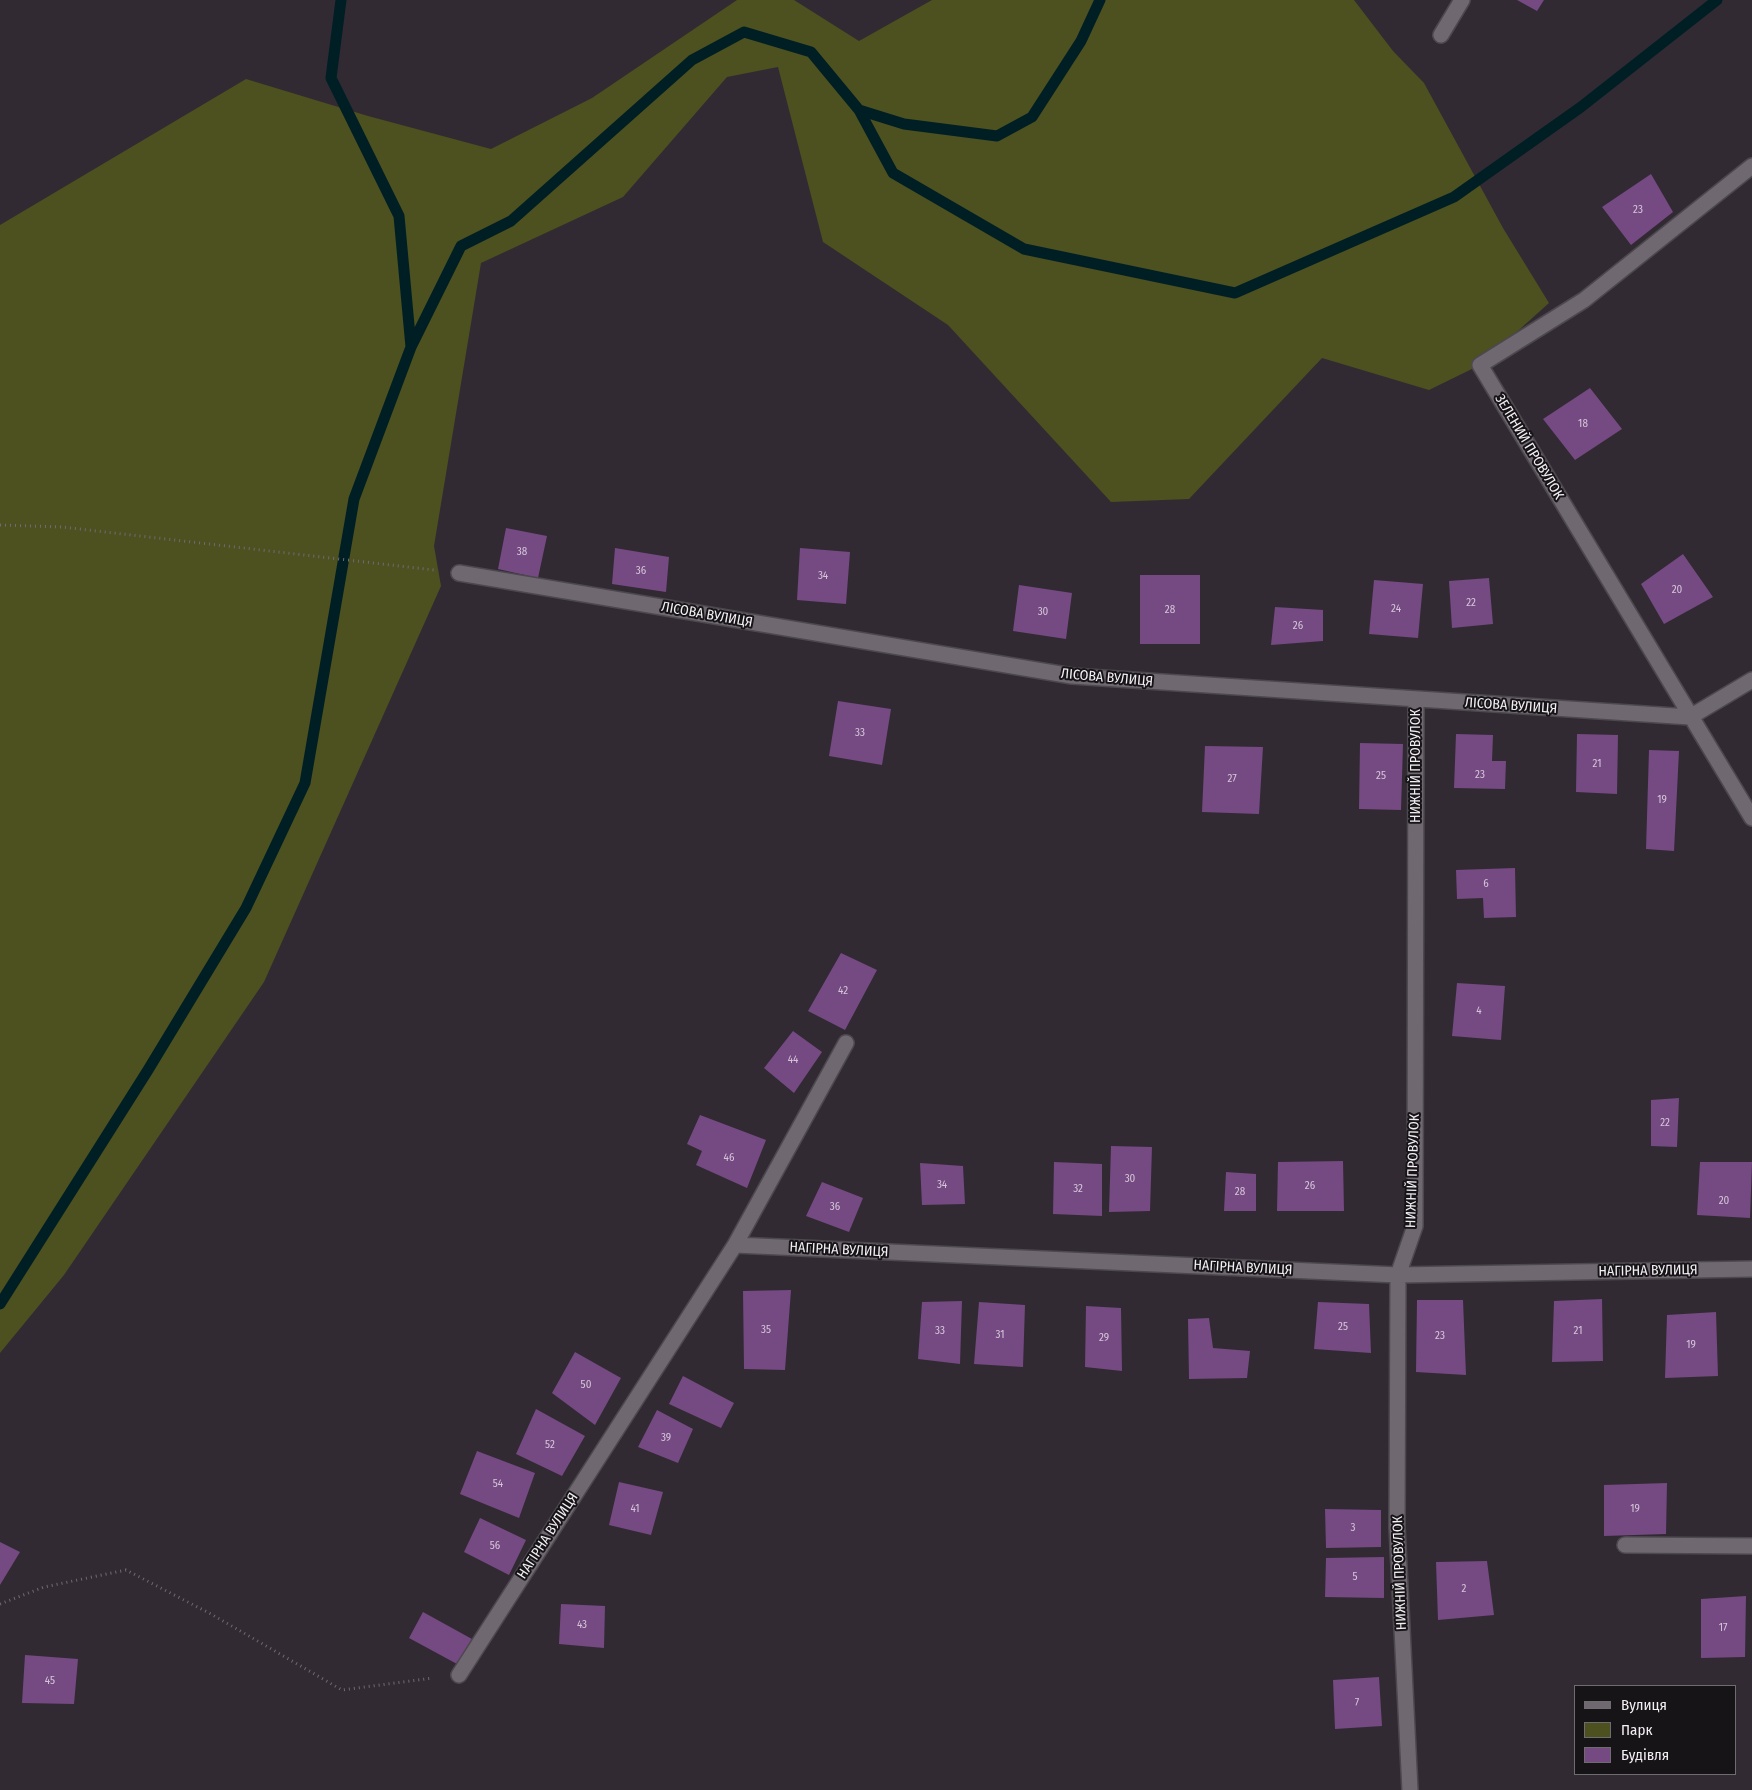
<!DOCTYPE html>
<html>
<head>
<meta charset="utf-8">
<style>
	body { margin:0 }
	#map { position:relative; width:1752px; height:1790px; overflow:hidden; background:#312a33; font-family:"Fira Sans Condensed",sans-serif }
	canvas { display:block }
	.legend { position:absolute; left:1574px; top:1685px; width:162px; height:90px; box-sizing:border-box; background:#171418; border:1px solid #6f6c70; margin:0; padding:6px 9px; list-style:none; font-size:15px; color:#f3eff4 }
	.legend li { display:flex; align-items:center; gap:10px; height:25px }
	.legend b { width:25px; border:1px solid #6f6c70 }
</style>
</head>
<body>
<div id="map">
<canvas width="1752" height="1790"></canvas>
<ul class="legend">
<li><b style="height:6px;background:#6f6871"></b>Вулиця</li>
<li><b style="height:14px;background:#4d501f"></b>Парк</li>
<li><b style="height:14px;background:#754982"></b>Будівля</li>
</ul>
</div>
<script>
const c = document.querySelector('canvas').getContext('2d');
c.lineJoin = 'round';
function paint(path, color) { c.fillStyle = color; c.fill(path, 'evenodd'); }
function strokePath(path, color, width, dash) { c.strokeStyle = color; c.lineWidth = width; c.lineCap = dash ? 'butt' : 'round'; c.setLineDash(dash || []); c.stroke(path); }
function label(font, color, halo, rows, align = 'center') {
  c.font = font + ' "Fira Sans Condensed",sans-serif'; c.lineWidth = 4; c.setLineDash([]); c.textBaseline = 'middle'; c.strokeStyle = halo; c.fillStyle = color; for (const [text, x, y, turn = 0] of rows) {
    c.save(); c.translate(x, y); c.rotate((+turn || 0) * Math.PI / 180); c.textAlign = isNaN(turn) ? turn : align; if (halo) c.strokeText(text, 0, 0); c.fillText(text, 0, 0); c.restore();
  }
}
paint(new Path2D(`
	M737 0H794L859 41 932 0H1354L1393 51 1424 83 1503 228 1549 303 1480 365 1429 390 1322 358 1189 499 1111 502 948 325 823 242 778 67 727 77 623 197 481 263 434 546 441 586 264 982 64 1275 0 1353V225L246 79 368 116 491 149 592 98Z`), '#4d501f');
strokePath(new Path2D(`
	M859 110 904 124 997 136 1032 117 1081 41 1100 0
	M411 347 461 246 511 221 692 60 744 32 811 52 859 110 893 173 1024 249 1235 293 1454 197 1581 107 1717 0
	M0 1304 148 1070 246 908 305 783 354 499 411 347 399 216 331 78 341 0`), '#001f24', 11);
paint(new Path2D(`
	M1517 0H1544L1537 11Z
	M1651 174 1673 212 1631 245 1602 207Z
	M1590 388 1622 429 1575 460 1543 419Z
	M506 528 547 536 538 578 498 569Z
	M615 548 669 557 666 592 612 584Z
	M800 548 850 552 846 604 797 600Z
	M1683 554 1713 597 1664 624 1641 584Z
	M1140 575H1200V644H1140Z
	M1489 578 1493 624 1452 628 1449 581Z
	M1374 580 1423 584 1418 638 1369 634Z
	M1019 585 1072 593 1066 639 1013 631Z
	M1275 607 1323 610V641L1271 645Z
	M838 701 891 709 882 765 829 756Z
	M1456 734 1493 735 1492 761H1506L1505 789 1454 788Z
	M1577 734 1618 735 1617 794 1576 792Z
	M1360 743 1403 744 1401 810 1359 809Z
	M1205 746 1263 747 1259 814 1202 812Z
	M1649 750 1679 751 1674 851 1646 849Z
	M1515 868 1516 917 1484 918 1483 898 1457 899 1456 870Z
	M841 953 877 970 845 1030 808 1011Z
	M1457 983 1505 986 1501 1040 1452 1036Z
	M793 1031 822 1052 794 1093 764 1068Z
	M1679 1098 1677 1147 1651 1146V1100Z
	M700 1115 766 1140 747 1188 696 1165 702 1151 687 1144Z
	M1111 1146 1152 1147 1150 1211 1109 1212Z
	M1343 1161 1344 1211H1277L1278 1162Z
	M1054 1162 1102 1164V1216L1053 1214Z
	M1700 1162H1752L1750 1218 1697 1215Z
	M920 1163 963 1166 965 1204 922 1205Z
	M1226 1172 1256 1174V1211H1224Z
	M822 1182 863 1198 849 1232 806 1216Z
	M791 1290 785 1370 744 1369 743 1291Z
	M1602 1299 1603 1361 1552 1362 1554 1301Z
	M1417 1300H1463L1466 1375 1416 1372Z
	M962 1301 960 1364 918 1359 922 1302Z
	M979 1302 1025 1305 1023 1367 974 1364Z
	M1318 1302 1369 1304 1371 1353 1314 1349Z
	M1086 1306 1121 1308 1122 1371 1085 1367Z
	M1716 1312 1718 1376 1665 1378 1667 1315Z
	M1209 1318 1213 1348 1250 1351 1247 1378 1189 1379 1188 1319Z
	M575 1352 621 1378 595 1425 552 1393Z
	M683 1376 734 1403 721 1428 669 1404Z
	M536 1409 585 1436 562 1476 516 1454Z
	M657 1410 693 1429 678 1463 638 1447Z
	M477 1451 535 1473 519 1518 460 1494Z
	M619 1482 663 1492 651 1535 609 1525Z
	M1667 1483 1666 1534 1604 1536V1485Z
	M1325 1509 1381 1510V1547L1326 1548Z
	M480 1518 526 1540 509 1575 464 1552Z
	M0 1542 20 1552 0 1585Z
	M1384 1557V1598L1325 1597 1326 1558Z
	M1487 1561 1494 1615 1438 1620 1436 1562Z
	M1746 1596 1745 1657 1701 1658V1599Z
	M561 1604 605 1606 604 1648 559 1644Z
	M423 1612 472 1639 457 1664 409 1638Z
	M25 1655 78 1659 74 1704 22 1703Z
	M1379 1677 1382 1726 1335 1729 1333 1680Z`), '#754982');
const minor = new Path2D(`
	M1441 35 1462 0
	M1752 166 1584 300 1480 365 1752 818
	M459 573 1072 676 1690 717 1752 680
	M735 1245 846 1043
	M1625 1545 1752 1546
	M459 1675 735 1245 1398 1275 1752 1269
	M1410 1790 1397 1527 1398 1275 1415 1226 1416 699`);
strokePath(minor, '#4d484e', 18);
strokePath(new Path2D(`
	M0 525 62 527 434 570
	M0 1604 44 1587 126 1570 211 1614 342 1690 433 1678`), '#706a72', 3, [1, 4]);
strokePath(minor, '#6f6871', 15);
label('11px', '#d4c6d8', null, [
	["23",1638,210],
	["18",1583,424],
	["38",522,552],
	["36",641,571],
	["34",823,576],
	["20",1677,590],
	["22",1471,603],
	["24",1396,609],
	["28",1170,610],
	["30",1043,612],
	["26",1298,626],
	["33",860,733],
	["21",1597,764],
	["23",1480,775],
	["25",1381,776],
	["27",1232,779],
	["19",1662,800],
	["6",1486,884],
	["42",843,991],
	["4",1479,1011],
	["44",793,1060],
	["22",1665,1123],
	["46",729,1158],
	["30",1130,1179],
	["34",942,1185],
	["26",1310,1186],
	["32",1078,1189],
	["28",1240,1192],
	["20",1724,1201],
	["36",835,1207],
	["25",1343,1327],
	["35",766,1330],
	["33",940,1331],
	["21",1578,1331],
	["31",1000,1335],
	["23",1440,1336],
	["29",1104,1338],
	["19",1691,1345],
	["50",586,1385],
	["39",666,1438],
	["52",550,1445],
	["54",498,1484],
	["41",635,1509],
	["19",1635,1509],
	["3",1353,1528],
	["56",495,1546],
	["5",1355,1577],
	["2",1464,1589],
	["43",582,1625],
	["17",1723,1628],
	["45",50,1681],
	["7",1357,1703]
]);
label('14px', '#f3eff4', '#171418', [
	["ЗЕЛЕНИЙ ПРОВУЛОК",1529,447,59],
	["ЛІСОВА ВУЛИЦЯ",707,615,10],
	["ЛІСОВА ВУЛИЦЯ",1107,678,5],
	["ЛІСОВА ВУЛИЦЯ",1511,706,4],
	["НИЖНІЙ ПРОВУЛОК",1416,766,-90],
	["НИЖНІЙ ПРОВУЛОК",1413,1171,-88],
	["НАГІРНА ВУЛИЦЯ",839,1250,3],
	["НАГІРНА ВУЛИЦЯ",1243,1268,3],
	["НАГІРНА ВУЛИЦЯ",1648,1271,-1],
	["НАГІРНА ВУЛИЦЯ",548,1536,-57],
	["НИЖНІЙ ПРОВУЛОК",1400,1573,-92]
]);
</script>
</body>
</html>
